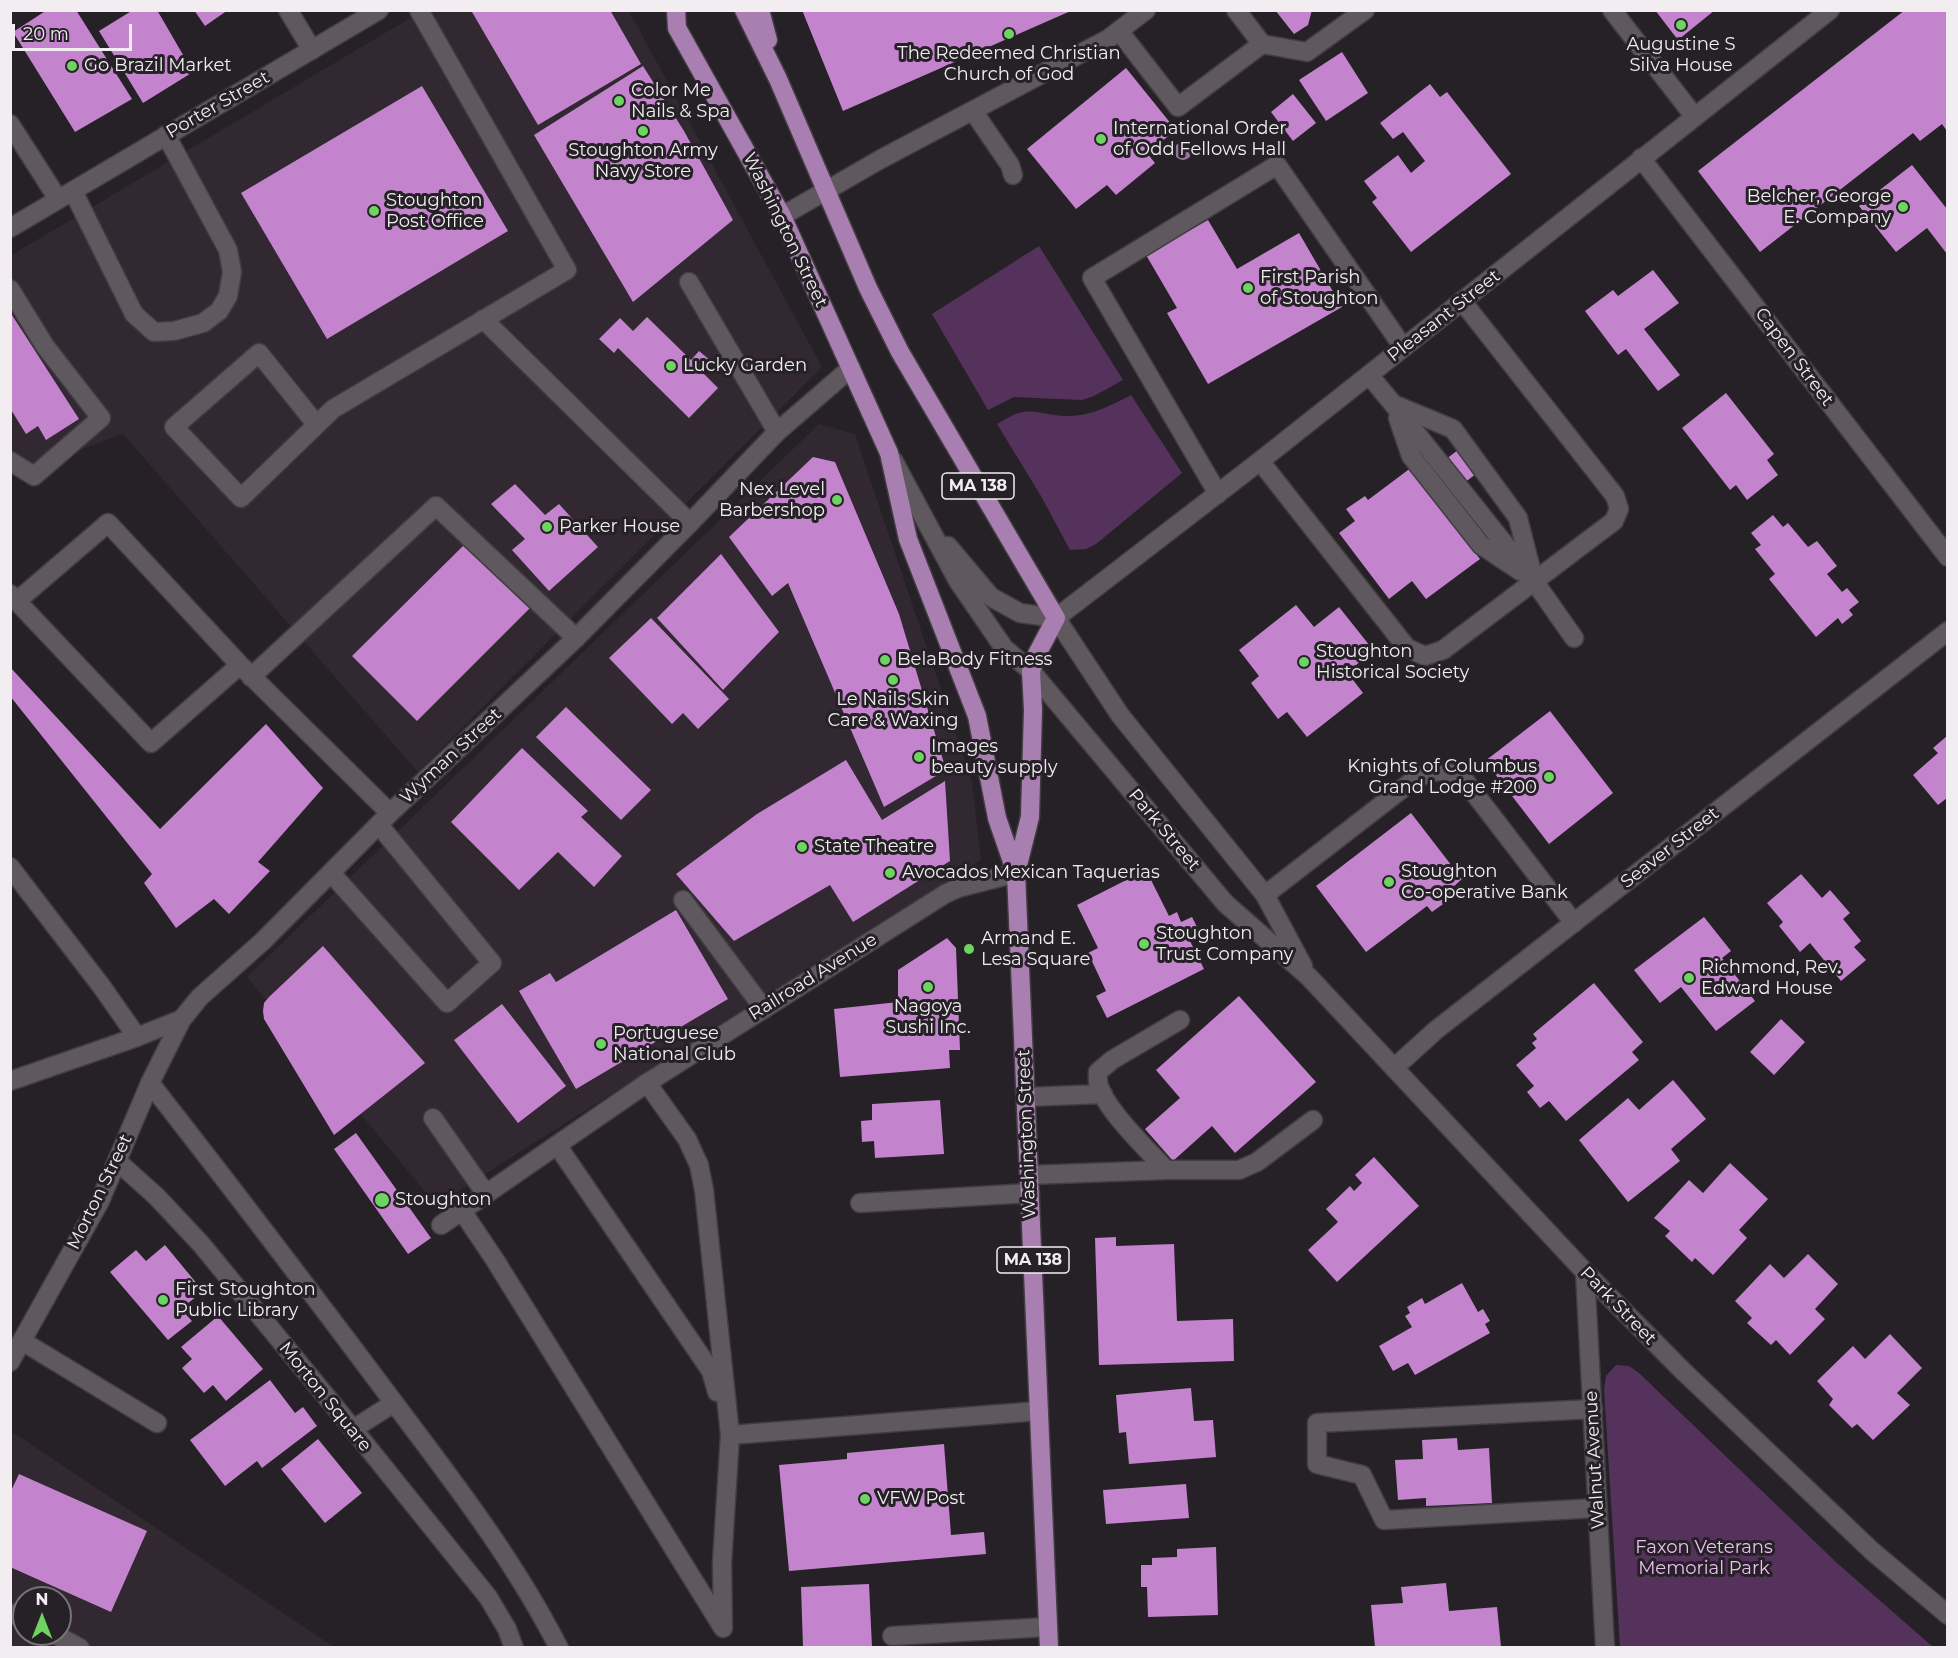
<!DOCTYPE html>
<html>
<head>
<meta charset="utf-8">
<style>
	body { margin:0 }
	#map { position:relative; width:1958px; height:1658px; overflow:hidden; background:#262127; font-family:Montserrat,sans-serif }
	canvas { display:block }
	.frame { position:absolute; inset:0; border:12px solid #f1edf1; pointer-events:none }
	.north { position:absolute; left:12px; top:1586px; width:60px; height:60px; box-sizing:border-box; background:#262127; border:2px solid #777378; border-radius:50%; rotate:0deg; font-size:16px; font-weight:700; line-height:24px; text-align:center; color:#f1edf1 }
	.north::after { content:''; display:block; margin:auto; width:21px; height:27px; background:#6dd361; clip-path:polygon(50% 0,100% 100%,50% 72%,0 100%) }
	.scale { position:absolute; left:12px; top:24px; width:120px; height:27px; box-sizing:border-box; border:3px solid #f1edf1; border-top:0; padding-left:8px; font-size:18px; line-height:21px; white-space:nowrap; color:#f1edf1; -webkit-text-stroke:4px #262127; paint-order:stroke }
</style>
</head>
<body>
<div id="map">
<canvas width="1958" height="1658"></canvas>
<div class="frame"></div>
<div class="north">N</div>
<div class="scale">20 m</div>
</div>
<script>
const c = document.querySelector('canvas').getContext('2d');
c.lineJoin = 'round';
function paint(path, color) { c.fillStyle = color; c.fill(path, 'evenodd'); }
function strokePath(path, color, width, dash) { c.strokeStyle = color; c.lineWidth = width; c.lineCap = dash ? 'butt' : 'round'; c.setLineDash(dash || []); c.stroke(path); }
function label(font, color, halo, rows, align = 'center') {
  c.font = font + ' Montserrat,sans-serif'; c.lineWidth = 6; c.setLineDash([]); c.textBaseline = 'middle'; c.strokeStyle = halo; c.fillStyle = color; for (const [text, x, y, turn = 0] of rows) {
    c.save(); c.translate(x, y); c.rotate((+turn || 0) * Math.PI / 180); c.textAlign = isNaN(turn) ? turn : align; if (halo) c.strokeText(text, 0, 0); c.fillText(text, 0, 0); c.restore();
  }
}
paint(new Path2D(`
	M422 11H629L822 367 418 772 123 434 13 474 11 471 10 256Z
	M819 424 855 434 972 782 981 860 436 1205 247 977Z
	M14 1433 334 1647H11L10 1440ZM24 1598H60V1634H24Z`), '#312832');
paint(new Path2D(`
	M1039 246 1123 380 1094 396 1082 400 1014 397 988 410 932 314Z
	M1131 395 1182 473 1096 544 1086 549 1070 550 1041 496 997 424C1005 420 1014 413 1023 412 1036 410 1051 416 1065 416 1089 417 1110 406 1131 395Z
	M1616 1365 1629 1366 1639 1373 1837 1563 1933 1647H1620L1604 1389 1606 1376Z`), '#55325b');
paint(new Path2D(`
	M47 10H76L132 99 75 132 13 32Z
	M133 10H157L193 72 143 103 99 31Z
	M194 10H228L205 26Z
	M474 10H610L641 64 538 125 472 12Z
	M802 10H1073L843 111Z
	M1275 10H1312L1308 25 1294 34Z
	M1655 10H1715L1678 40Z
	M1905 10H1947V131L1942 124 1920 141 1913 133 1760 252 1698 171Z
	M1342 52 1368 93 1326 121 1299 80Z
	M643 66 684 131 733 220 633 302 534 135Z
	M1126 68 1176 130 1147 153 1155 163 1116 195 1107 185 1076 209 1027 149Z
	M1430 84 1440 97 1447 92 1511 174 1411 252 1372 202 1377 198 1364 181 1398 155 1411 173 1425 161 1403 132 1393 139 1380 123Z
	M422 86 508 231 327 339 241 193Z
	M1293 94 1316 123 1293 141 1271 112Z
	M1912 165 1947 209V254L1927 228 1896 252 1859 206Z
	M1208 220 1237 269 1299 233 1342 307 1208 384 1167 313 1177 308 1146 255Z
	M1653 270 1679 303 1644 329 1680 375 1658 391 1626 349 1618 355 1585 311 1613 290 1618 296Z
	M10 312 79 419 46 440 38 426 26 434 10 408Z
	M647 317 691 360 699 351 711 361 701 371 718 388 689 418 618 348 614 353 599 339 620 318 633 331Z
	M1726 393 1774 454 1767 460 1778 475 1747 500 1736 485 1730 490 1682 428Z
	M1458 450 1476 474 1437 503 1480 559 1426 599 1412 581 1389 599 1339 533 1355 521 1346 509 1365 496 1368 500 1412 467 1421 478Z
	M813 457 835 462 899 614 946 770 884 807 788 583 772 596 729 537Z
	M515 484 545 515 559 504 598 547 549 591 512 550 525 539 491 504Z
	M1773 515 1783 527 1788 523 1808 547 1817 541 1837 566 1827 574 1842 592 1847 588 1859 602 1849 610 1853 615 1842 624 1838 618 1816 637 1769 579 1775 574 1755 549 1761 545 1751 533Z
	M466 543 530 608 417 721 352 656Z
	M721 554 779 632 723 690 657 618Z
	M1296 605 1314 627 1339 607 1374 651 1347 672 1363 693 1307 737 1287 712 1278 719 1251 683 1259 676 1239 650Z
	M651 618 729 699 698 729 683 713 672 724 609 658Z
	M10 667 160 829 266 724 323 788 258 862 270 871 229 914 214 899 176 928 144 883 152 874 10 696Z
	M566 707 651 790 621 820 536 737Z
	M1550 711 1613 793 1549 844 1485 761Z
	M1947 736V798L1938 805 1913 775 1938 753 1933 748Z
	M522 748 588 811 581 817 622 856 594 887 558 852 519 890 451 822Z
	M846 760 882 820 945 781 950 861 853 922 830 885 734 941 676 874 757 814Z
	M1411 813 1462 879 1452 888 1457 894 1432 912 1427 906 1366 952 1316 886Z
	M1146 870 1169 916 1177 912 1181 922 1192 917 1200 933 1189 939 1204 969 1107 1018 1096 996 1106 991 1088 953 1098 948 1077 905Z
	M1801 874 1822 898 1830 890 1850 913 1843 919 1861 941 1854 947 1866 960 1841 981 1810 943 1800 952 1779 926 1783 922 1767 903Z
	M676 910 728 999 576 1089 519 991 550 973 556 982Z
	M1704 917 1731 951 1722 958 1755 1001 1716 1031 1681 987 1660 1003 1634 970Z
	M947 938 956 948 960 1050H949L950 1068 840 1077 834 1009 898 1002V970Z
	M323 946 425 1063 334 1135 264 1019 263 1011 264 1003 269 997Z
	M1594 983 1643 1042 1632 1052 1639 1060 1566 1121 1549 1101 1540 1108 1527 1092 1534 1086 1516 1065 1536 1048 1532 1043 1537 1039 1533 1034Z
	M1239 996 1316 1082 1235 1153 1212 1126 1173 1161 1145 1129 1180 1098 1156 1070Z
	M502 1004 566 1086 518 1123 454 1040Z
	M1781 1019 1805 1042 1774 1075 1750 1052Z
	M1673 1080 1706 1119 1671 1149 1680 1161 1628 1202 1579 1140 1628 1098 1639 1110Z
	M940 1100 944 1154 875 1158 874 1141 862 1142 861 1121 872 1120V1104Z
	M356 1133 431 1238 408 1254 334 1149Z
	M1374 1157 1419 1206 1337 1282 1308 1250 1338 1222 1326 1209 1350 1186 1354 1191 1362 1183 1355 1175Z
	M1730 1163 1768 1199 1739 1230 1747 1238 1713 1275 1695 1258 1692 1262 1665 1236 1670 1231 1654 1218 1689 1180 1703 1193Z
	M1116 1237V1246L1174 1244 1177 1321 1233 1319 1234 1361 1099 1365 1095 1238Z
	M165 1245 203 1291 181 1309 192 1321 168 1340 110 1272 136 1250 146 1261Z
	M1808 1254 1838 1284 1815 1309 1825 1319 1790 1355 1776 1340 1771 1345 1747 1323 1752 1318 1735 1301 1770 1264 1784 1278Z
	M1462 1283 1478 1312 1483 1309 1490 1321 1485 1324 1490 1333 1415 1375 1408 1363 1393 1371 1379 1346 1412 1327 1405 1316 1410 1313 1407 1307 1422 1298 1425 1304Z
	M218 1316 263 1369 226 1401 213 1385 204 1393 182 1368 192 1359 181 1347Z
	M1890 1334 1922 1368 1897 1393 1910 1405 1873 1440 1857 1424 1852 1428 1829 1405 1833 1399 1817 1381 1853 1346 1865 1359Z
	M270 1380 295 1413 303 1407 317 1426 262 1468 257 1461 225 1486 190 1440Z
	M1191 1388 1194 1421 1213 1420 1216 1457 1129 1464 1126 1432 1119 1433 1116 1395Z
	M1457 1438 1458 1450 1489 1448 1492 1503 1426 1506V1498L1398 1500 1395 1460 1423 1459 1422 1440Z
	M318 1439 362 1493 325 1523 281 1469Z
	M944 1444 951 1535 984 1532 986 1554 789 1571 779 1465 847 1459V1453Z
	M19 1474 147 1531 111 1612 10 1567V1493Z
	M1186 1484 1189 1518 1106 1524 1103 1490Z
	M1216 1547 1218 1615 1148 1617 1147 1587H1141V1565H1152V1558L1177 1557V1549Z
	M1446 1583 1449 1611 1497 1607 1501 1647H1375L1371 1605 1403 1603 1401 1587Z
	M869 1584 872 1647H803L801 1587Z`), '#c384cd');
const lane = new Path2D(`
	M288 10 312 50
	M1236 10 1262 44
	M1612 10 1694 116
	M1119 31 1178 107 1262 44 1307 52 1365 10
	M973 111 1010 165 1013 175
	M73 191 134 314 154 332 174 331 203 323 219 311 228 296 232 272 228 250 166 135
	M689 282 777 432
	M10 289 45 346 101 418 34 476 10 461
	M483 319 690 523
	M1369 375 1393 404 1453 429 1518 518 1532 573
	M1393 404 1534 581 1574 638
	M1398 418 1411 456 1481 545 1520 571
	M316 424 259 353 174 427 241 498 333 409 567 270 419 10
	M1260 461 1407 648 1425 656 1443 650 1614 521 1619 509 1615 496 1462 301
	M1218 494 1092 278 1277 165 1403 347
	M10 594 151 743 240 665 390 813
	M17 601 108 523 240 665
	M251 677 436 506 576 638
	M10 867 102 987 137 1037
	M332 874 447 1003 492 963 379 825
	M1265 895 1411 782C1432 769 1444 767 1465 781L1574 923
	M683 900 764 1009
	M150 1083C232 1188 312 1293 392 1400 452 1480 513 1558 559 1648
	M647 1083 687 1139 699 1165 704 1190 730 1435
	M1026 1097 1103 1094
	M433 1118 486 1194
	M557 1145 711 1371 717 1392
	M1166 1170H1239L1257 1162 1313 1120
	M1029 1175 1166 1170C1147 1149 1107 1111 1099 1086 1097 1081 1098 1076 1098 1072L1112 1060 1180 1020
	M860 1203 1030 1193
	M462 1211 495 1260 723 1628 722 1563 730 1435 1039 1411
	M22 1341 157 1423
	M1593 1409 1317 1423V1464L1362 1475 1384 1520 1597 1508
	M353 1429 394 1403
	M10 1613 24 1619
	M54 1634 80 1648
	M892 1636 1048 1627`);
const street = new Path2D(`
	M10 124 58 199
	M1641 158 1948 557
	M782 216 881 159 1108 39 1146 10
	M1394 1068 1436 1030 1948 631
	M10 1081 137 1037 182 1019
	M117 1161 157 1197 201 1244 353 1429 488 1597 507 1629 514 1648
	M441 1225 647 1083 945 894 958 888 1016 873
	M1585 1272 1605 1648`);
const secondary = new Path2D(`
	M10 228 379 10
	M893 460 958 581 1004 648 1031 671 1225 903 1309 977 1585 1272 1682 1370 1872 1551 1948 1615
	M948 546 991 597 1020 613 1056 618 1120 715 1265 895 1303 966
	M1056 618 1260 461 1830 10
	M10 1362 100 1201 150 1083 182 1019 200 997 263 941 390 813 576 638 690 523 777 432 851 368`);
const primary = new Path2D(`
	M676 10 677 28 782 216 889 453 908 539 977 716 997 818 1016 873
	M744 10 778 79 868 288 900 352 1056 618 1037 654 1031 671 1033 710 1030 817 1016 873 1049 1648
	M760 10 768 40`);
strokePath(lane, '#413d41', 21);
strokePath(street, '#413d41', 21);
strokePath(secondary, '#413d41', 21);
strokePath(primary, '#413d41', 21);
strokePath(lane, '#5f595f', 18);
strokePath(street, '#5f595f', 18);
strokePath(secondary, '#5f595f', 18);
strokePath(primary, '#a97eb0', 18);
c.fillStyle = '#947798';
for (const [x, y] of [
	[1183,151]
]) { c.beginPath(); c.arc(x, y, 9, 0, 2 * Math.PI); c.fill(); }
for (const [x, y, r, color] of [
	[1681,25,6,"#6dd361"],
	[1009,34,6,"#6dd361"],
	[72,66,6,"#6dd361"],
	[619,101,6,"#6dd361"],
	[643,131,6,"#6dd361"],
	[1101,139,6,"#6dd361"],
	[1903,207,6,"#6dd361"],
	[374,211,6,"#6dd361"],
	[1248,288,6,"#6dd361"],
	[671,366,6,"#6dd361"],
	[837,500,6,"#6dd361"],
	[547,527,6,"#6dd361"],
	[885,660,6,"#6dd361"],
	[1304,662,6,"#6dd361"],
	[893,680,6,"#6dd361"],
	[919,757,6,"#6dd361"],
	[1549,777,6,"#6dd361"],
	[802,847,6,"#6dd361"],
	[890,873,6,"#6dd361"],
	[1389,882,6,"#6dd361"],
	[1144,944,6,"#6dd361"],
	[969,949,6,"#6dd361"],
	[1689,978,6,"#6dd361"],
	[928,987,6,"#6dd361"],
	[601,1044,6,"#6dd361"],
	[382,1200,8,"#6dd361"],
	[163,1300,6,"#6dd361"],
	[865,1499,6,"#6dd361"]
]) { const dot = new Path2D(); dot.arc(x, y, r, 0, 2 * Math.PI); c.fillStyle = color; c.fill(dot); strokePath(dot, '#262127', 2); }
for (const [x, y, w] of [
	[978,486,72],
	[1033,1260,72]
]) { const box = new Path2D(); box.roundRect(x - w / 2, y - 13, w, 26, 4.5); c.fillStyle = '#262127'; c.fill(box); strokePath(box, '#f1edf1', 1.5); }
label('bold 16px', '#f1edf1', null, [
	["MA 138",978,486],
	["MA 138",1033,1260]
]);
label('18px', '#f1edf1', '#262127', [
	["Augustine S",1681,45,"center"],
	["Silva House",1681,66,"center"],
	["The Redeemed Christian",1009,54,"center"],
	["Church of God",1009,75,"center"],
	["Go Brazil Market",84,66],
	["Color Me",631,91],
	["Nails & Spa",631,112],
	["International Order",1113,129],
	["of Odd Fellows Hall",1113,150],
	["Stoughton Army",643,151,"center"],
	["Navy Store",643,172,"center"],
	["Belcher, George",1891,197,"right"],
	["E. Company",1891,218,"right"],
	["Stoughton",386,201],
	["Post Office",386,222],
	["First Parish",1260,278],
	["of Stoughton",1260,299],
	["Lucky Garden",683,366],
	["Nex Level",825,490,"right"],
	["Barbershop",825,511,"right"],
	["Parker House",559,527],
	["Stoughton",1316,652],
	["Historical Society",1316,673],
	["BelaBody Fitness",897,660],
	["Le Nails Skin",893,700,"center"],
	["Care & Waxing",893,721,"center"],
	["Images",931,747],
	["beauty supply",931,768],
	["Knights of Columbus",1537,767,"right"],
	["Grand Lodge #200",1537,788,"right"],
	["State Theatre",814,847],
	["Stoughton",1401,872],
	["Co-operative Bank",1401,893],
	["Avocados Mexican Taquerias",902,873],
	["Stoughton",1156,934],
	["Trust Company",1156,955],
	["Armand E.",981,939],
	["Lesa Square",981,960],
	["Richmond, Rev.",1701,968],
	["Edward House",1701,989],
	["Nagoya",928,1007,"center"],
	["Sushi Inc.",928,1028,"center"],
	["Portuguese",613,1034],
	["National Club",613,1055],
	["Stoughton",395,1200],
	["First Stoughton",175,1290],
	["Public Library",175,1311],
	["VFW Post",877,1499]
], 'left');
label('18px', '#f1edf1', '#262127', [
	["Porter Street",218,105,-30],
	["Washington Street",785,230,64],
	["Pleasant Street",1444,316,-38],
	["Capen Street",1794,357,53],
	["Wyman Street",451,756,-43],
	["Park Street",1164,830,50],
	["Seaver Street",1670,848,-38],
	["Railroad Avenue",813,977,-32],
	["Washington Street",1027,1134,-92],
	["Morton Street",100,1192,-64],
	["Park Street",1618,1306,46],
	["Morton Square",325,1397,51],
	["Walnut Avenue",1595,1460,-93]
]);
label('18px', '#eebdf5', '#262127', [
	["Faxon Veterans",1704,1548],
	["Memorial Park",1704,1569]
]);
</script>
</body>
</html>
